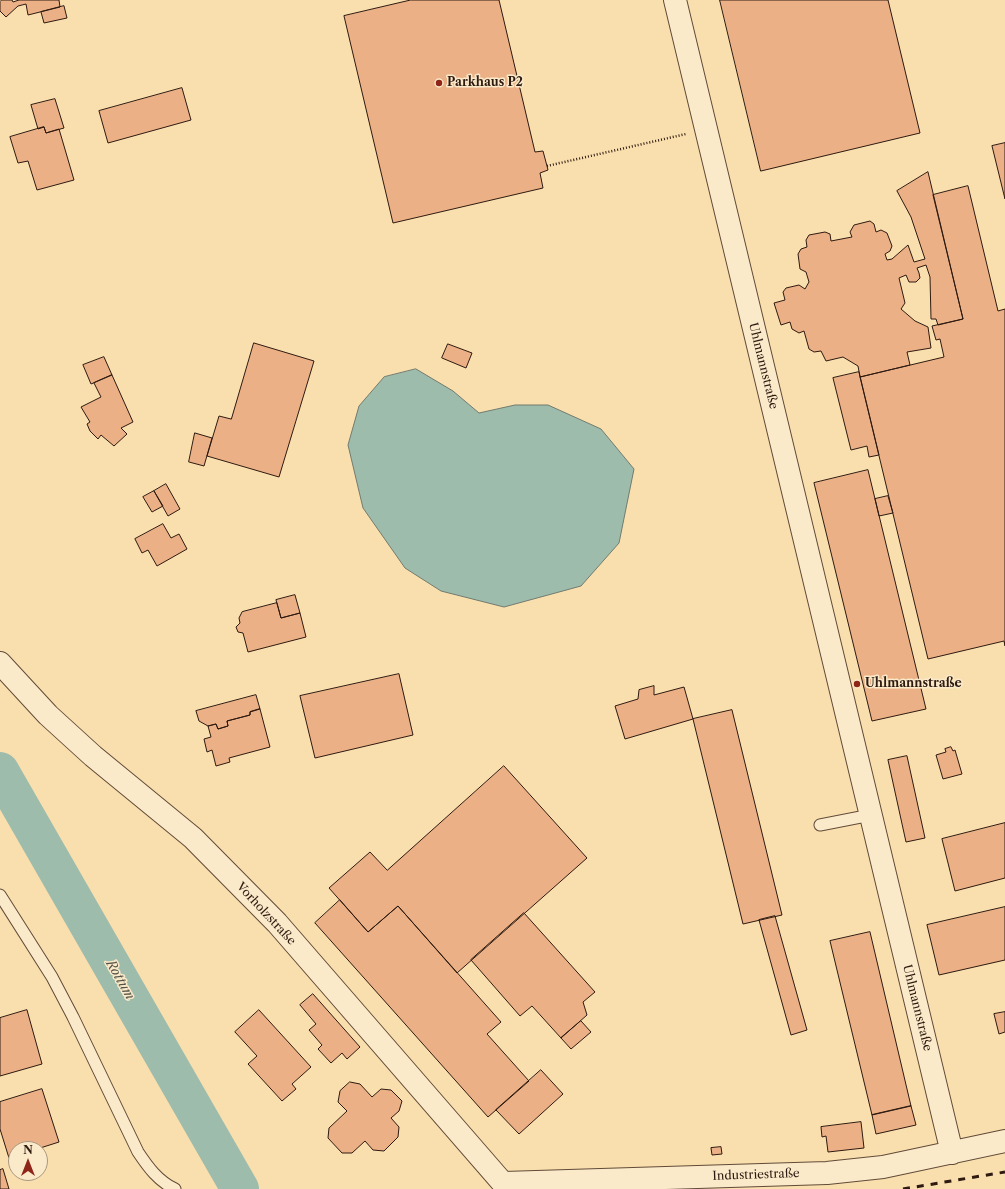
<!DOCTYPE html>
<html>
<head>
<meta charset="utf-8">
<style>
	body { margin:0 }
	#map { position:relative; width:1005px; height:1189px; overflow:hidden; background:#f9deae; font-family:"Libre Caslon Text",serif }
	canvas { display:block }
	.north { position:absolute; left:8px; top:1141px; width:40px; height:40px; box-sizing:border-box; background:#fbeaca; border:1px solid #a99780; border-radius:50%; rotate:0deg; font-size:11px; font-weight:700; line-height:16px; text-align:center; color:#2e1a10 }
	.north::after { content:''; display:block; margin:auto; width:14px; height:18px; background:#8f2418; clip-path:polygon(50% 0,100% 100%,50% 72%,0 100%) }
</style>
</head>
<body>
<div id="map">
<canvas width="1005" height="1189"></canvas>
<div class="north">N</div>
</div>
<script>
const c = document.querySelector('canvas').getContext('2d');
c.lineJoin = 'round';
function paint(path, color) { c.fillStyle = color; c.fill(path, 'evenodd'); }
function strokePath(path, color, width, dash) { c.strokeStyle = color; c.lineWidth = width; c.lineCap = dash ? 'butt' : 'round'; c.setLineDash(dash || []); c.stroke(path); }
function label(font, color, halo, rows, align = 'center') {
  c.font = font + ' "Libre Caslon Text",serif'; c.lineWidth = 3; c.setLineDash([]); c.textBaseline = 'middle'; c.strokeStyle = halo; c.fillStyle = color; for (const [text, x, y, turn = 0] of rows) {
    c.save(); c.translate(x, y); c.rotate((+turn || 0) * Math.PI / 180); c.textAlign = isNaN(turn) ? turn : align; if (halo) c.strokeText(text, 0, 0); c.fillText(text, 0, 0); c.restore();
  }
}
const water = new Path2D(`
	M416 369 453 391 479 413 515 405H548L601 429 634 469 619 543 581 586 504 607 441 591 405 568 363 508 348 445 359 406 384 377Z`);
paint(water, '#9ebcac');
strokePath(water, '#717b6e', 1);
strokePath(new Path2D(`
	M0 771 240 1189`), '#9ebcac', 38);
const building = new Path2D(`
	M2 0H12L13 2 19 0H59L60 7 28 15 26 4 18 6 6 17 0 11V2Z
	M411 0H499L535 152 543 151 547 166 548 170 540 173 543 188 393 223 344 16Z
	M720 0H888L920 133 761 171Z
	M64 6 67 18 44 23 41 12Z
	M182 88 191 120 108 143 99 111Z
	M55 99 64 128 46 133 44 127 38 129 31 105Z
	M44 127 46 133 59 129 74 180 37 190 28 161 18 163 10 137Z
	M1005 143V199L992 146Z
	M928 172 963 319 938 325 936 319H931L930 277 926 265 917 268 919 273 920 278 916 282H909L906 275 899 278 905 303 901 309 915 321 928 327 931 348 907 352 910 365 860 377 858 366 843 357 826 361 821 351 814 352 809 349 804 331 799 333 792 329 790 322 781 325 774 303 785 300 783 292 786 288 799 285 805 289 809 282 806 272 800 269 798 254 801 249 807 247 806 240 809 235 825 232 830 234 831 241 852 237 850 232 854 225 870 221 874 224 876 232 881 230 887 233 892 246 890 251 885 254 887 260 892 259 908 245 914 262 925 259 911 217 897 191Z
	M968 186 998 311 1005 309V646L1004 641 928 659 860 377 944 357 940 339 936 340 932 326 963 319 933 195Z
	M254 343 314 361 279 477 207 456 219 416 231 419Z
	M448 344 472 353 466 368 442 358Z
	M104 357 112 375 91 384 83 365Z
	M859 372 879 455 869 457 867 446 851 450 833 378Z
	M112 375 133 422 121 428 127 434 114 446 101 435 98 439 90 431 87 424 90 422 81 407 101 397 94 383Z
	M195 433 212 438 204 466 189 462Z
	M868 470 926 709 872 721 814 483Z
	M166 484 180 509 168 516 154 491Z
	M154 491 163 506 152 512 143 497Z
	M888 496 893 513 879 516 875 499Z
	M163 524 171 538 179 534 187 549 157 566 148 550 142 553 135 539Z
	M295 595 300 613 281 618 276 600Z
	M277 603 281 618 300 613 306 637 248 652 243 633 238 632 236 627 240 623 239 618 242 612Z
	M399 674 413 735 315 758 300 696Z
	M654 686V695L684 687 693 719 625 739 615 706 638 699 639 690Z
	M256 695 260 709 250 712V715L227 721 228 726 218 729 216 724 208 726 199 721 196 711Z
	M260 709 270 747 229 758 230 762 216 766 212 750 207 752 204 739 211 737 208 726 216 724 218 729 228 726 227 721 250 715V712Z
	M732 710 782 915 743 924 693 719Z
	M951 747 953 751 955 750 962 774 943 779 936 755 946 752 945 749Z
	M907 756 925 838 906 842 888 760Z
	M504 766 587 858 457 973 398 906 368 932 329 888 370 852 387 870Z
	M1005 823V878L955 891 942 839Z
	M340 900 368 932 398 906 501 1022 487 1034 529 1081 488 1117 315 923Z
	M1005 907V960L939 975 927 925Z
	M524 913 595 992 583 1002 587 1015 561 1038 532 1006 520 1016 471 960Z
	M775 916 807 1030 791 1035 759 920Z
	M870 932 911 1106 872 1115 830 941Z
	M313 994 360 1047 347 1059 342 1053 331 1063 318 1049 322 1045 309 1030 316 1024 300 1005Z
	M27 1010 42 1064 0 1076V1018Z
	M259 1010 311 1067 292 1084 296 1089 282 1101 248 1064 257 1056 235 1032Z
	M1005 1012V1032L999 1034 994 1014Z
	M581 1021 591 1032 571 1049 561 1038Z
	M541 1070 563 1094 519 1134 496 1110Z
	M350 1082 360 1084 372 1097 381 1089 391 1090 402 1101 399 1111 391 1118 399 1127 398 1137 384 1151 373 1150 365 1141 352 1153H342L328 1138 329 1128 347 1111 338 1102 340 1091Z
	M42 1089 59 1142 37 1149H16V1155L9 1158 0 1129V1102Z
	M911 1106 916 1125 876 1134 872 1115Z
	M861 1122 864 1148 828 1152 826 1136 822 1137 821 1127Z
	M721 1147 722 1154 712 1155 711 1148Z
	M3 1169 9 1189H0V1170Z`);
paint(building, '#ebb085');
strokePath(building, '#2e1a10', 1);
const lane = new Path2D(`
	M820 825 871 815
	M0 895 52 977 73 1017 138 1152C148 1167 158 1181 175 1189`);
const street = new Path2D(`
	M675 0 952 1153
	M0 663 48 715 93 756 193 838 277 923 508 1189
	M504 1183 827 1173 883 1167 1005 1141`);
strokePath(lane, '#614b38', 13);
strokePath(street, '#614b38', 24);
strokePath(new Path2D(`
	M547 166 686 134`), '#2e1a10', 2.5, [1, 2]);
strokePath(lane, '#fbeaca', 11);
strokePath(street, '#fbeaca', 22);
strokePath(new Path2D(`
	M903 1189 1005 1172`), '#2e1a10', 3, [7, 7]);
for (const [x, y, r, color] of [
	[439,83,4,"#8f2418"],
	[857,684,4,"#8f2418"]
]) { const dot = new Path2D(); dot.arc(x, y, r, 0, 2 * Math.PI); c.fillStyle = color; c.fill(dot); strokePath(dot, '#fbeaca', 1.5); }
label('bold 12px', '#2e1a10', '#fbeaca', [
	["Parkhaus P2",447,83],
	["Uhlmannstraße",865,684]
], 'left');
label('12px', '#2e1a10', '#fbeaca', [
	["Uhlmannstraße",763,366,76],
	["Vorholzstraße",266,914,47],
	["Uhlmannstraße",917,1008,76],
	["Industriestraße",756,1175,-2]
]);
label('italic 13px', '#555347', '#fbeaca', [
	["Rottum",120,980,60]
]);
</script>
</body>
</html>
